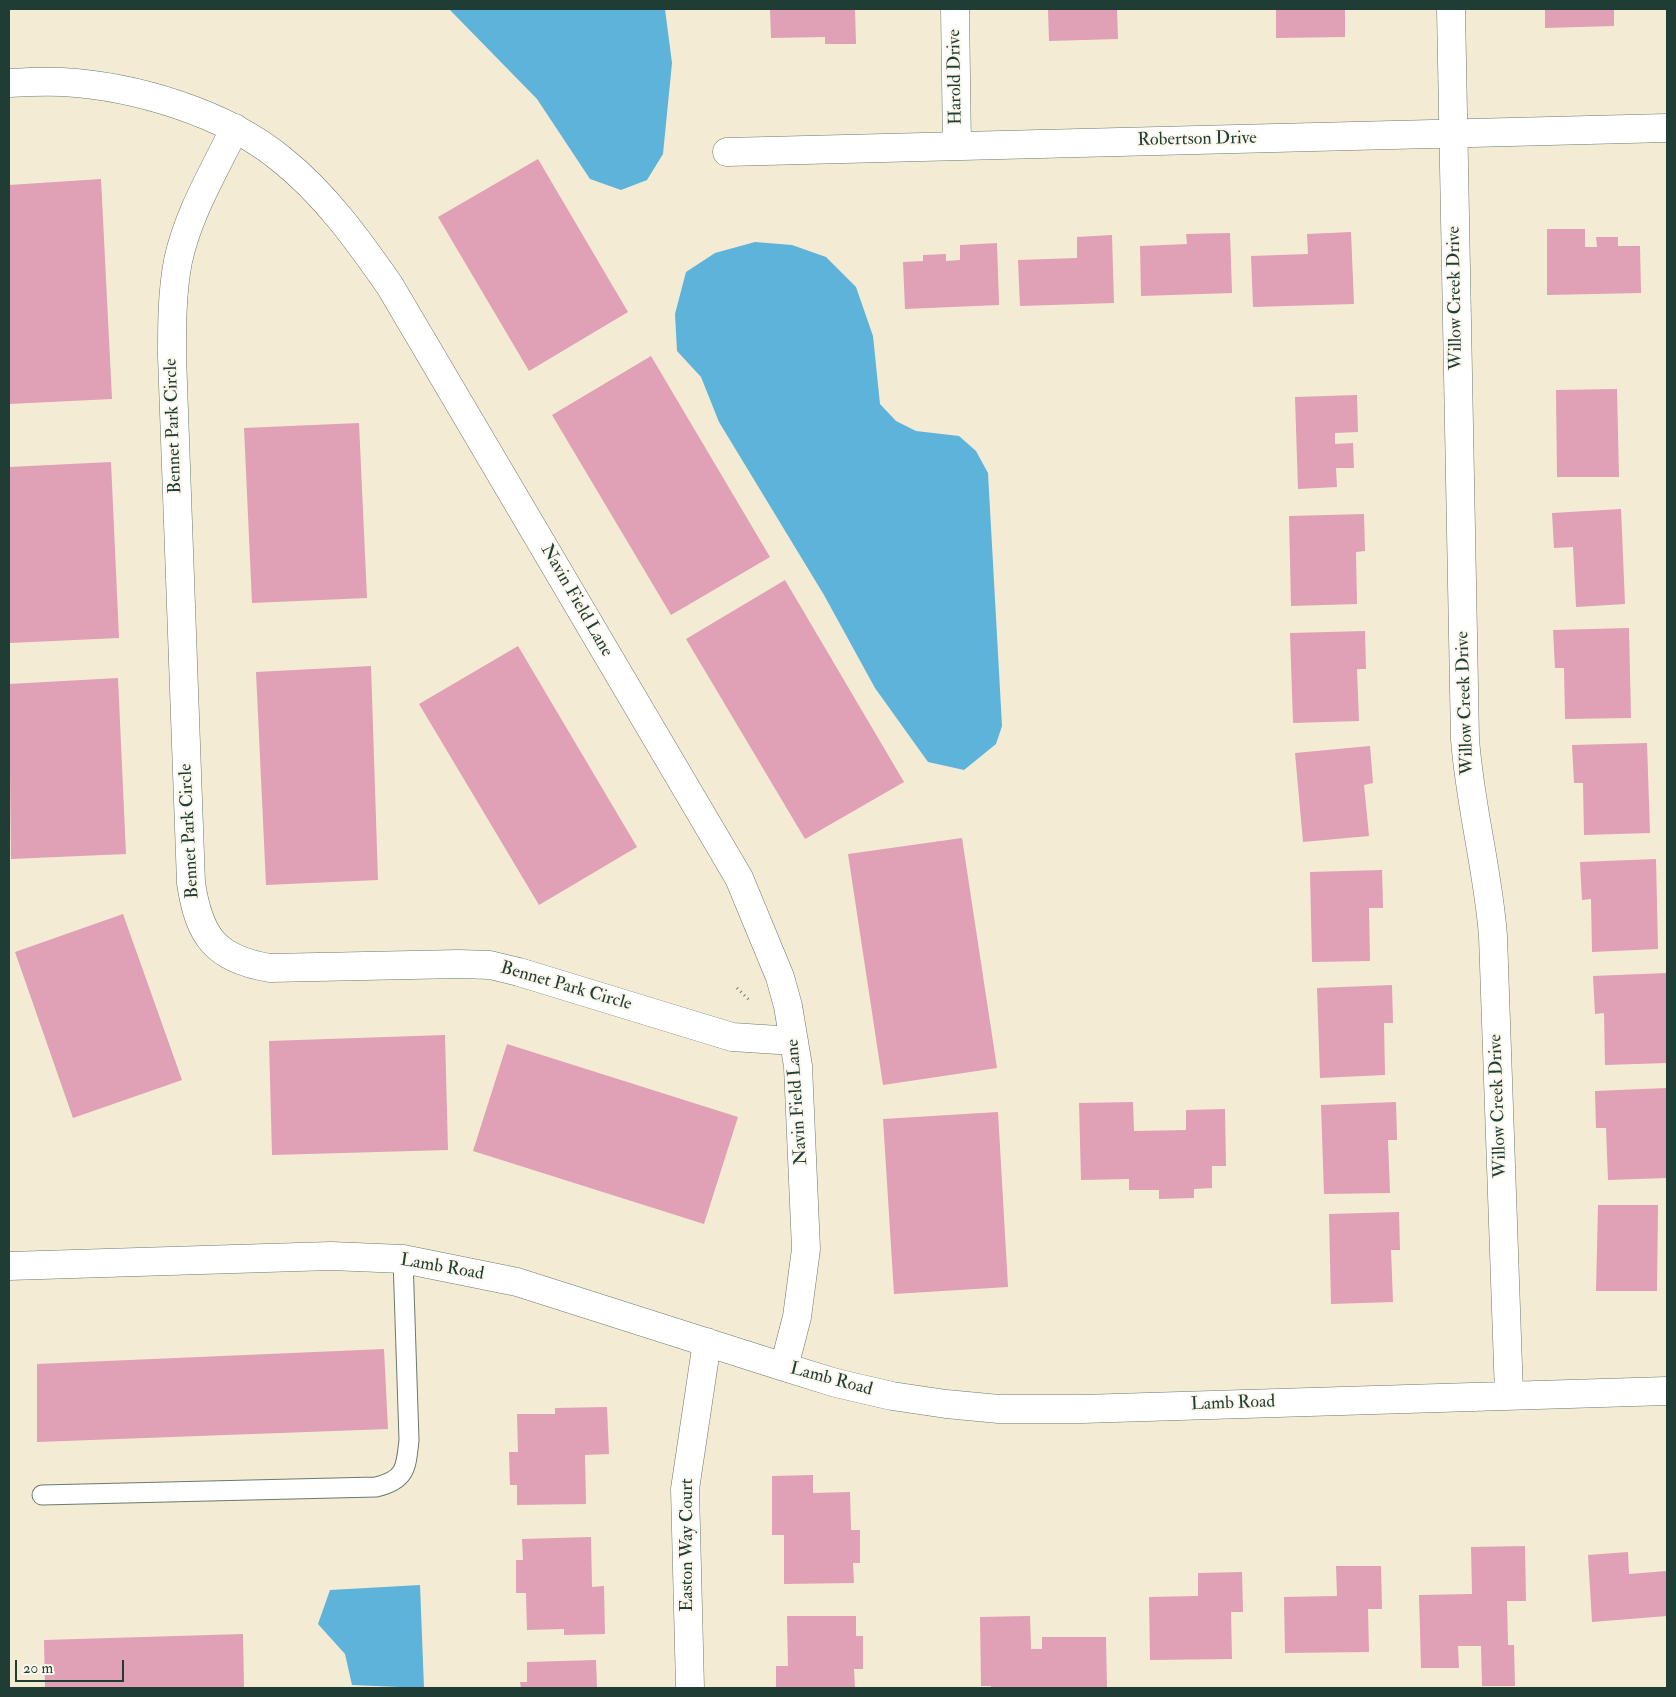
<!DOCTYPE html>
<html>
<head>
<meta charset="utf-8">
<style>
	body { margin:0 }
	#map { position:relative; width:1676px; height:1697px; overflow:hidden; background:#f4ebd5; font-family:"IM FELL Double Pica",serif }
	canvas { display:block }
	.frame { position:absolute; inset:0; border:10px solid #1f3d34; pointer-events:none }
	.scale { position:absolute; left:15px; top:1660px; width:109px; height:22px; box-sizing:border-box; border:2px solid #1f3d34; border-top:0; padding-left:6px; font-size:15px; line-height:18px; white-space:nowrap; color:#1f3d34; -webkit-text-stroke:4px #fbf7ec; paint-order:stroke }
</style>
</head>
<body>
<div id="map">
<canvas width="1676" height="1697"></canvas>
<div class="frame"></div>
<div class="scale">20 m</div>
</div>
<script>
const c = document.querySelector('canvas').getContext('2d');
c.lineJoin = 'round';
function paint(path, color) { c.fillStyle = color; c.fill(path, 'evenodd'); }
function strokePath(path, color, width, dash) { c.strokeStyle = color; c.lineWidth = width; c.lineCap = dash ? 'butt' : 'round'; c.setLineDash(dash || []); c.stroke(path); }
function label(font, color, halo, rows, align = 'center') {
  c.font = font + ' "IM FELL Double Pica",serif'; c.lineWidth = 4; c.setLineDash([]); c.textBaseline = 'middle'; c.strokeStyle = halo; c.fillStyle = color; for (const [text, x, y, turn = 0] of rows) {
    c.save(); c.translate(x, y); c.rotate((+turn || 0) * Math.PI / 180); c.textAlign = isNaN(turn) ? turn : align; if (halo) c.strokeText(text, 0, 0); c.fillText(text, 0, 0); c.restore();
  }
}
paint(new Path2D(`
	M449 9H665L672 63 663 154 647 180 621 190 590 179 537 99Z
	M755 242 792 245 826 257 856 287 873 336 880 404 896 421 916 431 959 436 976 451 988 473 1002 726 996 744 964 770 928 762 875 688 824 595 719 422 701 377 677 351 675 314 686 272 715 253Z
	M420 1585 424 1688 352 1685 345 1654 318 1624 330 1590Z`), '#5db3da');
paint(new Path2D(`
	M770 9H855L856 44H825V37L771 38Z
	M1048 9H1117L1118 39 1049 41Z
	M1276 9H1345V37L1276 38Z
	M1545 9H1614V26L1545 28Z
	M538 159 628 312 529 371 438 217Z
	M101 179 112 399 9 404V185Z
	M1547 229H1585V247H1597L1596 237H1618V246H1640L1641 293 1547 295Z
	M1351 232 1354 304 1253 307 1251 256 1308 254 1307 234Z
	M1230 233 1232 293 1141 296 1140 246 1187 244 1186 234Z
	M1112 235 1114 303 1020 306 1018 260 1077 258V237Z
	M997 243 999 305 905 309 903 262 923 261V255L946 254V261L960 260V245Z
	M651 356 770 557 671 615 552 415Z
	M1617 389 1619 477H1557L1556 390Z
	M1357 395 1358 432 1335 433V444L1353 443 1354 468H1336L1337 487 1298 489 1295 397Z
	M359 423 367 598 252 603 244 428Z
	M111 462 119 638 9 643V467Z
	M1621 509 1625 604 1576 607 1573 547 1554 548 1552 513Z
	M1364 514 1365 551 1356 552 1357 604 1291 606 1289 516Z
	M785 580 904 782 805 839 686 639Z
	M1629 628 1631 718 1565 719 1564 668H1555L1553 630Z
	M1365 631 1366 669H1357L1359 721 1293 723 1290 633Z
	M518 646 637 847 539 905 419 704Z
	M371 666 378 880 266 885 256 672Z
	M118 678 126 854 11 859 9 684Z
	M1647 743 1650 833 1584 835 1583 783H1574L1572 745Z
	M1370 746 1373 783 1364 785 1369 836 1303 842 1295 753Z
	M962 838 997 1068 883 1085 848 854Z
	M1656 859 1658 949 1592 952 1591 899 1582 900 1580 862Z
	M1382 870 1383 908H1369L1370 961 1312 962 1310 872Z
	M123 914 182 1080 73 1118 15 952Z
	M1667 973V1063L1605 1065 1604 1013 1595 1014 1593 976Z
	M1392 985 1393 1023H1384L1385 1075 1320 1078 1317 988Z
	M445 1035 448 1150 272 1155 269 1041Z
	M507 1044 738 1117 704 1224 473 1151Z
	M1667 1088V1178L1608 1180 1606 1128H1596L1595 1091Z
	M1133 1102 1134 1131 1186 1130V1110L1225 1109 1226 1166H1212V1188L1194 1189V1198L1159 1199V1190H1129V1179L1081 1180 1079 1103Z
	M1396 1102 1397 1140H1388L1390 1193 1324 1194 1321 1105Z
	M998 1112 1008 1287 894 1294 883 1119Z
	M1598 1205H1658L1657 1291H1596Z
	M1399 1212 1400 1250H1391L1393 1302 1331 1304 1329 1214Z
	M384 1349 388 1429 37 1442V1364Z
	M607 1407 609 1454 585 1455 586 1504 517 1505V1485H510L509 1452H518L517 1414H555V1408Z
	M813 1475V1493L850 1492 851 1530H860V1563H853L854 1583 784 1584V1535H772V1476Z
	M591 1537 592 1587 604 1586 605 1634 564 1635V1629L527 1630 526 1593H516V1560H523L522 1539Z
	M1525 1546 1526 1601H1507L1508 1645H1514L1515 1686H1482L1481 1646H1458L1459 1668H1421L1419 1595 1472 1594 1471 1547Z
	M1628 1552 1629 1574 1667 1571V1616L1592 1622 1588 1555Z
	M1336 1566H1381L1382 1609H1368L1369 1652 1285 1653 1284 1597 1337 1596Z
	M1242 1572 1243 1612H1231L1232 1659 1150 1660 1149 1597 1198 1596V1573Z
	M787 1616H856V1636H863V1669H854L855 1688H776V1666H788Z
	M1030 1616 1031 1649H1042V1637H1106L1107 1688H991V1686H981L980 1617Z
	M243 1634 244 1688H45L44 1640Z
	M596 1660 597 1688H521L520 1682H527V1662Z`), '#e0a0b5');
const lane = new Path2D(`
	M42 1495 376 1487C406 1480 406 1468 409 1440L403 1259`);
const street = new Path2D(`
	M955 9 957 146
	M1451 9 1465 739C1470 806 1488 870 1493 936L1509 1395
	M9 83C26 82 44 81 62 82 135 86 225 113 281 159 325 194 358 240 390 286L739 878 780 977 788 1006 798 1066 806 1249 797 1317 784 1367
	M235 128C214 171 188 214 178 261 172 292 172 324 172 356L191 883C199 936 215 959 270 968L459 964 490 965 519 972 732 1037 794 1041
	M727 152 1667 128
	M9 1266 331 1256 403 1259 517 1282 784 1367 836 1383 892 1396 946 1404 999 1409H1082L1667 1391
	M690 1688 685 1489 707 1342`);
strokePath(lane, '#6a7a6c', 21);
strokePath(street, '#6a7a6c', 29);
strokePath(new Path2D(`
	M737 988 751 1002`), '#6a7a6c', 3, [1, 4]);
strokePath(lane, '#fff', 19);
strokePath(street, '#fff', 28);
label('18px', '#1f3d34', '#fbf7ec', [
	["Harold Drive",956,77,-91],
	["Robertson Drive",1197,140,-1],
	["Willow Creek Drive",1456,298,-91],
	["Bennet Park Circle",174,426,-92],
	["Navin Field Lane",576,601,60],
	["Willow Creek Drive",1466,703,-92],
	["Bennet Park Circle",190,831,-93],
	["Bennet Park Circle",566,987,16],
	["Navin Field Lane",798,1102,-94],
	["Willow Creek Drive",1499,1106,-92],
	["Lamb Road",442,1268,10],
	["Lamb Road",831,1380,15],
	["Lamb Road",1233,1404,-2],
	["Easton Way Court",688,1545,-90]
]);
</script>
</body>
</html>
